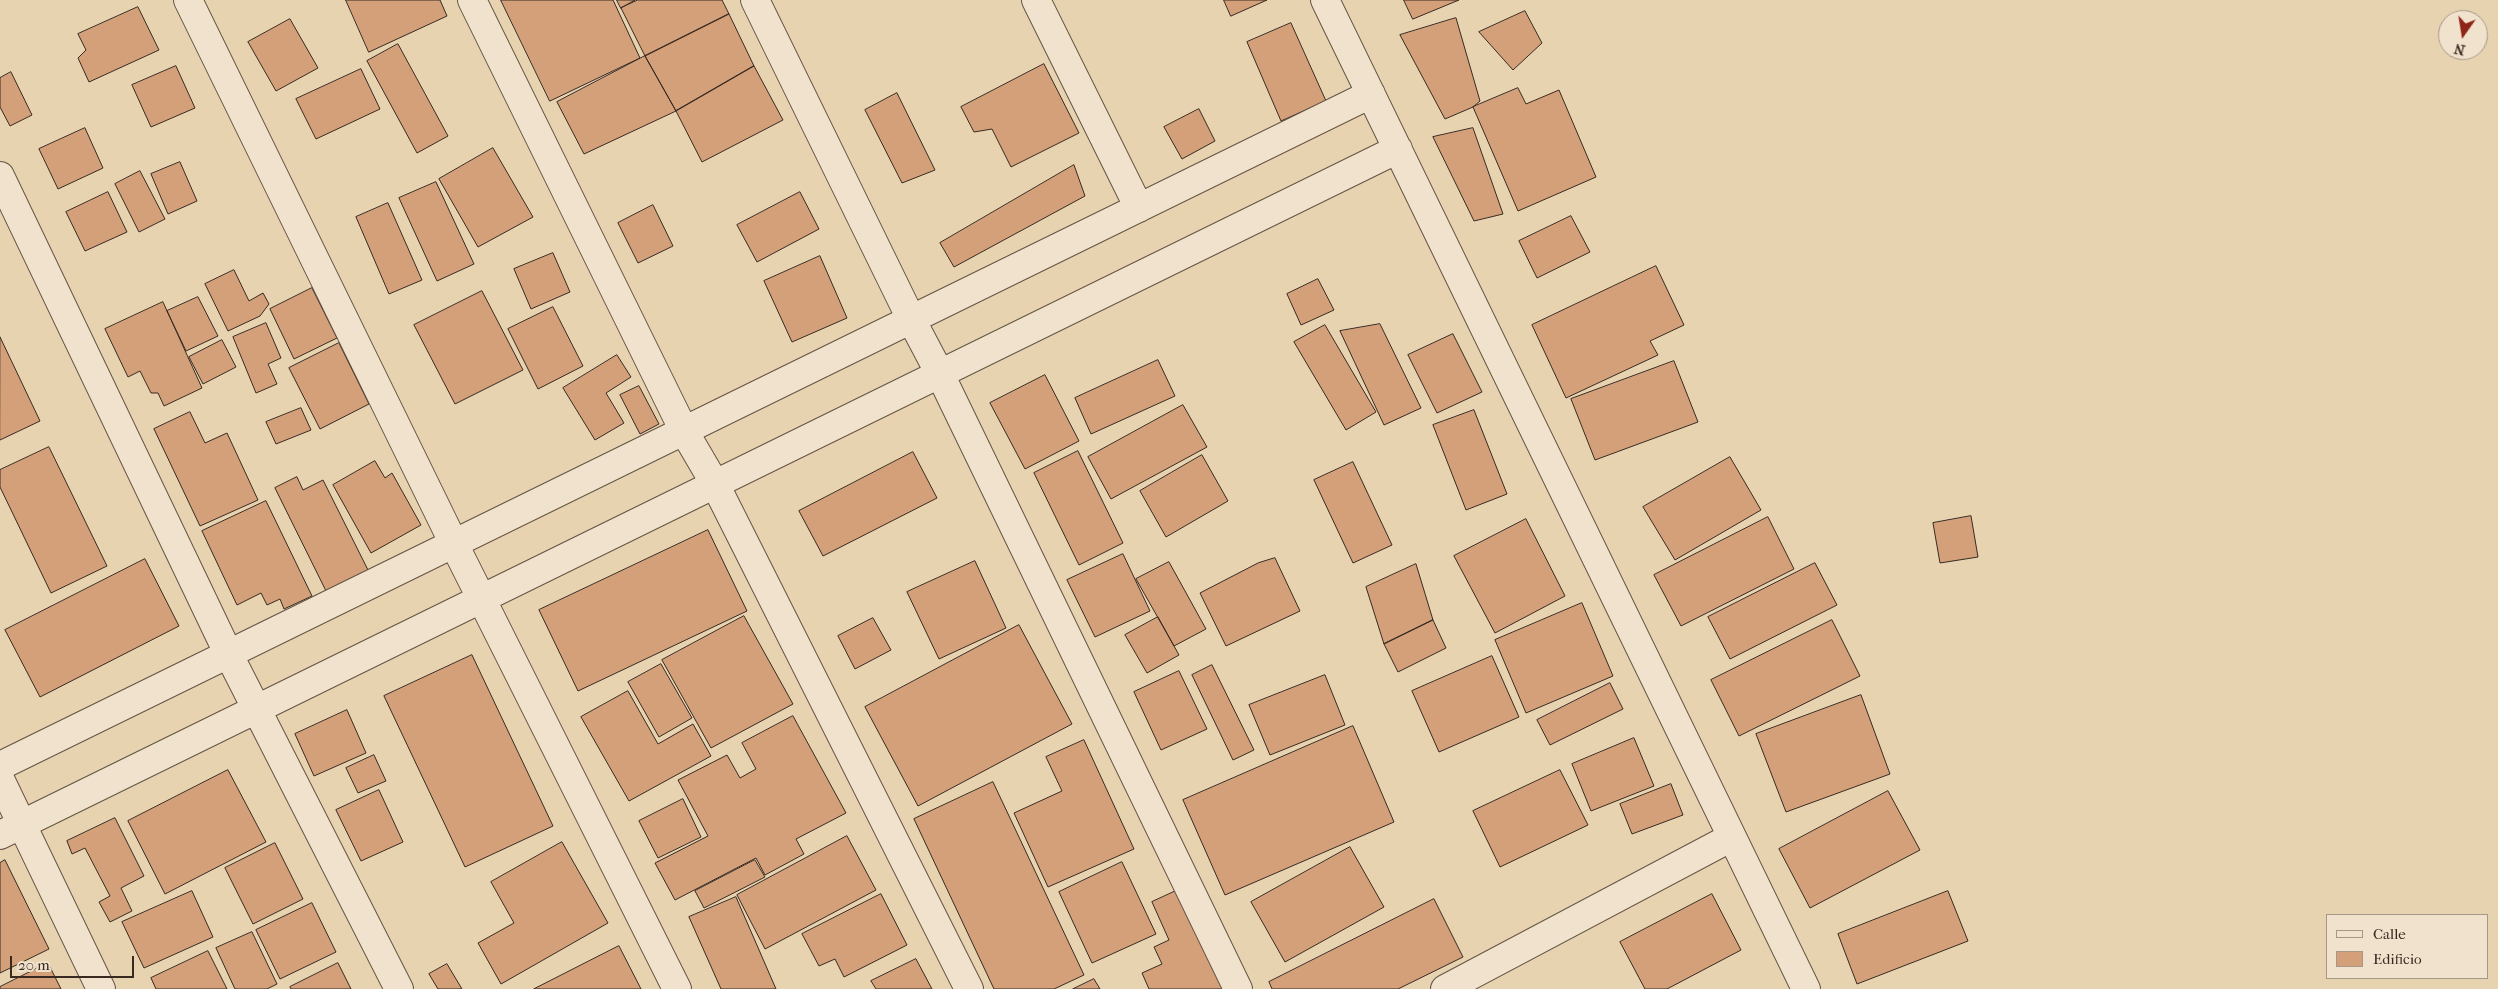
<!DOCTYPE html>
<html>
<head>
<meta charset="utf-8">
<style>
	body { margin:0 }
	#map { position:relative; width:2498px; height:989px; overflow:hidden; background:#e8d3b1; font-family:"IM FELL French Canon",serif }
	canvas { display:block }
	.legend { position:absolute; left:2326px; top:914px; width:162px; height:65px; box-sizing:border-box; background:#f0e2cc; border:1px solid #a69888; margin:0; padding:6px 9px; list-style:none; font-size:15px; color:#382a21 }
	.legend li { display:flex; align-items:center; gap:10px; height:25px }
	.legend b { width:25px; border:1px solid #a69888 }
	.north { position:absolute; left:2438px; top:10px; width:50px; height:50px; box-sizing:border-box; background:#f0e2cc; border:1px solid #a69888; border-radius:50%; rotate:193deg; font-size:14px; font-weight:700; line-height:20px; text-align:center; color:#382a21 }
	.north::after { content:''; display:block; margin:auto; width:18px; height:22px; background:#8f2418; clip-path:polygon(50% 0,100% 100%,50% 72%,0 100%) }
	.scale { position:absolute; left:10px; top:956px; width:124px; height:22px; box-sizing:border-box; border:2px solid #382a21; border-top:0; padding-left:6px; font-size:15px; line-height:18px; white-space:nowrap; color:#382a21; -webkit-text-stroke:4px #f0e2cc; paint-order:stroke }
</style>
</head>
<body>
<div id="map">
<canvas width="2498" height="989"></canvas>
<ul class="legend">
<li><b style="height:6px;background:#f0e2cc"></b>Calle</li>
<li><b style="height:14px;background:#d3a07a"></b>Edificio</li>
</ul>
<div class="north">N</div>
<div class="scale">20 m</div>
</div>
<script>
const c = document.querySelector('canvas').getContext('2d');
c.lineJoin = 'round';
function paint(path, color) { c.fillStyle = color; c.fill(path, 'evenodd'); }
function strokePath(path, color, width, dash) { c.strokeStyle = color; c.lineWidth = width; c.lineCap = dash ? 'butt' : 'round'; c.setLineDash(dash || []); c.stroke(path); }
const building = new Path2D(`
	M346 0H440L447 16 369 52Z
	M501 0H613L640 58 550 101Z
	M617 0H635L621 8Z
	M638 0H722L729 14 645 56 621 8Z
	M1224 0H1267L1231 16Z
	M1404 0H1459L1413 19Z
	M138 7 159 50 89 82 78 58 86 50 78 34Z
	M1525 11 1542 43 1513 70 1479 32Z
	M729 14 754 66 676 111 645 56Z
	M1456 18 1480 101 1473 107 1445 119 1400 35Z
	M290 19 318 68 276 91 248 42Z
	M1291 23 1326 101 1281 121 1247 42Z
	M398 44 448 136 417 153 367 61Z
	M645 56 676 111 584 154 557 102Z
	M1044 64 1079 133 1011 167 992 129 974 132 961 107Z
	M176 66 195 108 151 127 132 85Z
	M754 66 783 120 702 162 676 111Z
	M361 69 380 109 316 139 296 99Z
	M11 72 32 115 10 126 0 107V78Z
	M1518 88 1526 104 1559 90 1596 177 1518 211 1473 107Z
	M897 93 935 170 902 183 865 110Z
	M1199 109 1215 141 1182 159 1164 127Z
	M85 128 103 168 58 189 39 149Z
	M1473 128 1503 214 1474 221 1433 137Z
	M493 148 533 217 478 247 439 179Z
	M180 162 197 201 168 214 151 174Z
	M1074 165 1085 196 954 267 940 243Z
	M140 171 165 219 139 232 115 184Z
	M436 182 474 264 437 281 399 198Z
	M108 192 127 232 85 251 66 212Z
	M800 192 819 229 757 262 737 225Z
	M388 203 422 280 389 294 356 217Z
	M653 205 673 246 638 263 618 223Z
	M1571 216 1590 252 1537 278 1519 241Z
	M553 253 570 292 531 309 514 269Z
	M820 256 847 318 792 342 764 281Z
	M1656 266 1684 325 1650 341 1658 355 1566 398 1532 325Z
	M234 270 249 301 263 293 269 304 260 316 228 331 205 284Z
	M1318 279 1334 310 1301 325 1287 294Z
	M312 288 337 338 294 359 270 309Z
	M482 291 523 370 455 404 414 325Z
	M198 297 218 336 186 351 167 311Z
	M163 302 202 388 164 406 158 393H151L140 371 128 377 105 329Z
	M553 307 583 366 538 389 508 329Z
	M266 323 281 358 268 364 277 384 256 393 233 337Z
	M1380 324 1421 408 1384 425 1340 331Z
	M1325 325 1376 412 1346 430 1294 342Z
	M1453 334 1482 392 1437 413 1408 355Z
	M0 337 40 421 0 440Z
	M222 340 236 367 203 384 189 357Z
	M339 343 369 404 320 429 289 368Z
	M617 355 631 377 606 393 624 423 595 440 563 388Z
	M1158 360 1175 396 1091 434 1075 398Z
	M1674 361 1698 422 1595 460 1571 399Z
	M1045 375 1079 441 1025 469 990 403Z
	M639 386 659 424 640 434 620 395Z
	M1183 405 1207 447 1111 499 1088 457Z
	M301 408 311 430 276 444 266 422Z
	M1474 410 1507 494 1466 510 1433 425Z
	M190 412 205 443 227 433 258 500 200 526 154 429Z
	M49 447 107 566 51 593 0 487V470Z
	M1078 451 1123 543 1079 565 1034 473Z
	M913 452 937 498 823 556 799 511Z
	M1202 455 1228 501 1166 537 1140 491Z
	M1730 457 1761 510 1675 560 1643 507Z
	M375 461 385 478 392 473 421 525 371 553 333 485Z
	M1353 462 1392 545 1353 563 1314 480Z
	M297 477 303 490 323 480 370 574 328 595 275 488Z
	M266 501 312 596 284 609 280 599 267 605 261 593 237 605 202 531Z
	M1971 516 1978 557 1940 563 1933 523Z
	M1768 517 1794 569 1681 626 1654 575Z
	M1526 519 1565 596 1495 633 1454 556Z
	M708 530 747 611 578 691 539 610Z
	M1123 554 1150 611 1095 637 1067 580Z
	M1275 558 1300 611 1226 646 1200 593 1258 563Z
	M145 559 179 626 40 697 5 630Z
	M975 561 1006 628 939 659 907 592Z
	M1169 562 1206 629 1174 646 1136 579Z
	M1815 563 1837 605 1730 659 1708 617Z
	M1416 564 1433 620 1384 644 1366 587Z
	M1582 603 1613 676 1526 713 1495 640Z
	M744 616 793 704 711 748 662 660Z
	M1158 617 1179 655 1147 673 1125 635Z
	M873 618 891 650 855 669 838 636Z
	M1433 620 1446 648 1398 672 1384 644Z
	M1832 620 1860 676 1739 736 1711 680Z
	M1019 625 1072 724 918 806 865 707Z
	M472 655 553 826 465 867 384 696Z
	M1492 656 1519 717 1439 752 1412 691Z
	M661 664 692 718 659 737 628 682Z
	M1212 665 1254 750 1233 760 1192 675Z
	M1179 671 1207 729 1161 750 1134 692Z
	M1325 675 1345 725 1270 755 1249 705Z
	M1610 683 1623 709 1550 745 1537 720Z
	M628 691 658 744 693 724 711 756 629 801 581 717Z
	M1861 695 1890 774 1786 812 1756 734Z
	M347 710 366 753 314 776 295 734Z
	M793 716 846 813 796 839 804 854 765 875 756 858 675 900 655 863 708 836 678 780 727 755 740 778 756 769 742 743Z
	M1353 726 1394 822 1225 895 1183 800Z
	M1634 738 1654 786 1591 811 1572 764Z
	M1084 740 1134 849 1048 887 1014 813 1062 791 1046 757Z
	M374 755 386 781 358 793 346 768Z
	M228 770 266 842 165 894 128 821Z
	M1560 770 1588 825 1500 867 1473 811Z
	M993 782 1084 975 1054 989H994L914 819Z
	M1671 784 1683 815 1632 834 1620 804Z
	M379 790 403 842 361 861 336 810Z
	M1888 791 1920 850 1810 908 1779 849Z
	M683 799 701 837 658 858 639 821Z
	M115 818 144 876 121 888 132 911 110 922 99 902 110 896 85 848 72 854 67 841Z
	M847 836 876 890 765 949 737 895Z
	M562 842 608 923 501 984 478 943 514 923 491 882Z
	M275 843 303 899 253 924 225 868Z
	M1350 847 1384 907 1285 962 1251 902Z
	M5 860 49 949 0 973V863Z
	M755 860 765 877 704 908 695 891Z
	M1122 862 1156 934 1092 963 1059 892Z
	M1178 890 1223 989H1149L1142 973 1162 964 1154 947 1169 940 1152 902Z
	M192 891 213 937 144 968 122 922Z
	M1948 891 1968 941 1857 984 1838 934Z
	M881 894 907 945 844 977 835 959 819 966 802 934Z
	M1712 894 1741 950 1667 989H1645L1620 942Z
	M736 897 776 989H721L689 917Z
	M1434 899 1463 957 1398 989H1272L1269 982Z
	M312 903 336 952 280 979 256 930Z
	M252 932 277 984 267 989H235L216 948Z
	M619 946 641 989H534Z
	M208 951 227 989H156L151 978Z
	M916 959 932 989H876L871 981Z
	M48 963 61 989H0V987Z
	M338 963 351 989H291L290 987Z
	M447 964 462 989H438L429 974Z
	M1094 979 1100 989H1073Z`);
paint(building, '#d3a07a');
strokePath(building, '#382a21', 1);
const street = new Path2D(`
	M188 0 454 544 677 989
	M472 0 684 431 715 484 969 989
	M755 0 911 319 940 374 1238 989
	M1036 0 1139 208
	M1325 0 1806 989
	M0 176 228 653 399 989
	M0 766 1371 94
	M0 779 101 989
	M0 835 1398 149
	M1445 989 1732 837`);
strokePath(street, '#645445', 30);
strokePath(street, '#f0e2cc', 28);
</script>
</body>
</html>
